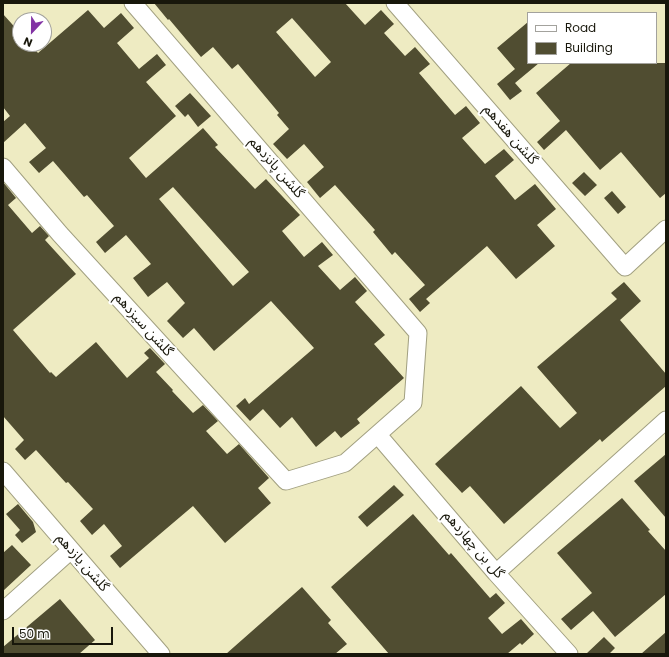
<!DOCTYPE html>
<html>
<head>
<meta charset="utf-8">
<style>
	body { margin:0 }
	#map { position:relative; width:669px; height:657px; overflow:hidden; background:#f8f6d4; font-family:Poppins,sans-serif }
	canvas { display:block }
	.frame { position:absolute; inset:0; border:4px solid #18170b; pointer-events:none }
	.legend { position:absolute; left:527px; top:12px; width:130px; height:52px; box-sizing:border-box; background:#fff; border:1px solid #a3a29d; margin:0; padding:5px 7px; list-style:none; font-size:12px; color:#18170b }
	.legend li { display:flex; align-items:center; gap:8px; height:20px }
	.legend b { width:20px; border:1px solid #a3a29d }
	.north { position:absolute; left:12px; top:12px; width:40px; height:40px; box-sizing:border-box; background:#fff; border:1px solid #a3a29d; border-radius:50%; rotate:202deg; font-size:11px; font-weight:700; line-height:16px; text-align:center; color:#18170b }
	.north::after { content:''; display:block; margin:auto; width:14px; height:18px; background:#8233a4; clip-path:polygon(50% 0,100% 100%,50% 72%,0 100%) }
	.scale { position:absolute; left:12px; top:627px; width:101px; height:18px; box-sizing:border-box; border:2px solid #18170b; border-top:0; padding-left:5px; font-size:12px; line-height:14px; white-space:nowrap; color:#18170b; -webkit-text-stroke:3px #fff; paint-order:stroke }
</style>
</head>
<body>
<div id="map">
<canvas width="669" height="657"></canvas>
<div class="frame"></div>
<ul class="legend">
<li><b style="height:5px;background:#fff"></b>Road</li>
<li><b style="height:11px;background:#504d31"></b>Building</li>
</ul>
<div class="north">N</div>
<div class="scale">50 m</div>
</div>
<script>
const c = document.querySelector('canvas').getContext('2d');
c.lineJoin = 'round';
function paint(path, color) { c.fillStyle = color; c.fill(path, 'evenodd'); }
function strokePath(path, color, width, dash) { c.strokeStyle = color; c.lineWidth = width; c.lineCap = dash ? 'butt' : 'round'; c.setLineDash(dash || []); c.stroke(path); }
function label(font, color, halo, rows, align = 'center') {
  c.font = font + ' Poppins,"Noto Sans Arabic",sans-serif'; c.lineWidth = 4; c.setLineDash([]); c.textBaseline = 'middle'; c.strokeStyle = halo; c.fillStyle = color; for (const [text, x, y, turn = 0] of rows) {
    c.save(); c.translate(x, y); c.rotate((+turn || 0) * Math.PI / 180); c.textAlign = isNaN(turn) ? turn : align; if (halo) c.strokeText(text, 0, 0); c.fillText(text, 0, 0); c.restore();
  }
}
paint(new Path2D(`
	M3 3H666V654H3ZM528 13H656V63H528ZM20 20H44V44H20Z`), '#eeebc2');
paint(new Path2D(`
	M154 3H345L365 25 381 10 394 24 384 33 405 56 415 47 430 64 419 73 455 115 466 106 480 123 462 138 485 164 504 149 514 160 495 176 515 200 535 184 556 209 537 225 555 246 516 279 487 246 426 299 430 303 420 312 409 299 425 285 395 252 392 255 373 232 375 230 335 185 320 198 307 182 324 167 304 144 287 159 273 144 289 129 277 115 279 113 238 64 232 69 213 47 201 57 169 19 168 20ZM292 18 331 62 315 77 276 32Z
	M88 10 104 28 121 13 134 28 117 43 139 69 157 54 166 65 146 82 176 116 129 158 146 178 203 128 218 145 215 147 255 189 266 179 300 215 282 231 304 257 322 242 333 255 318 266 340 290 355 277 367 291 355 302 385 335 374 344 404 378 357 419 360 423 341 438 335 431 316 447 292 417 280 428 263 409 250 421 236 406 245 398 249 404 314 348 271 301 214 351 194 328 183 338 167 321 185 303 167 282 148 297 133 278 151 264 126 235 105 253 96 242 114 226 87 195 84 197 53 161 39 173 29 162 46 148 25 123 3 143V122L10 116 3 107V14L20 33V44H30L38 53ZM173 187 249 272 233 286 159 199Z
	M528 22V63H539L515 83 522 91 510 100 497 84 515 69 497 48Z
	M571 63H666V193L660 198 621 152 600 170 566 130 544 150 537 142 560 121 536 93Z
	M190 93 211 116 198 127 188 114 185 117 175 106Z
	M584 172 597 185 585 196 572 183Z
	M3 182 16 198 8 205 32 233 40 226 49 236 45 240 76 274 13 330 50 373 51 372 56 377 96 342 127 378 149 358 144 353 150 348 165 364 156 372 173 390 172 391 193 413 203 405 218 421 206 431 227 454 239 444 269 478 258 488 271 503 225 543 193 506 120 568 110 556 122 546 104 524 92 535 80 521 93 509 68 482 66 483 36 450 25 460 15 449 24 440 3 416Z
	M612 191 626 207 618 214 604 198Z
	M624 282 641 301 620 320 666 374V386L602 442 600 439 504 524 470 486 462 493 435 464 521 386 560 428 577 413 537 367 617 299 611 293Z
	M666 454V518L634 481Z
	M394 485 404 495 367 527 358 517Z
	M622 498 650 530 648 531 666 551V594L615 637 593 611 571 630 561 619 592 593 557 553Z
	M18 504 33 522 36 532 22 543 15 535 20 530 6 514Z
	M413 514 449 555 451 553 490 598 496 593 505 603 488 618 502 634 521 619 534 634 522 645 520 643 507 654H389L331 587Z
	M12 545 31 565 3 591V553Z
	M302 587 331 620 328 623 347 644 335 654H226Z
	M60 599 95 640 79 654H3V647Z
	M666 632V654H641Z
	M604 637 615 648 609 654H586Z`), '#504d31');
const minor = new Path2D(`
	M395 3 625 267 666 229
	M3 167 60 234 286 481 345 463 413 403 418 333 133 3
	M378 435 496 573 569 654
	M3 471 161 654
	M496 573 666 420
	M3 611 71 550`);
strokePath(minor, '#a2a081', 19);
strokePath(minor, '#fff', 17);
label('14px', '#18170b', '#fff', [
	["گلشن هفدهم",510,135,49],
	["گلشن پانزدهم",276,168,49],
	["گلشن سیزدهم",143,325,48],
	["گل بن چهاردهم",473,545,49],
	["گلشن یازدهم",82,563,49]
]);
</script>
</body>
</html>
